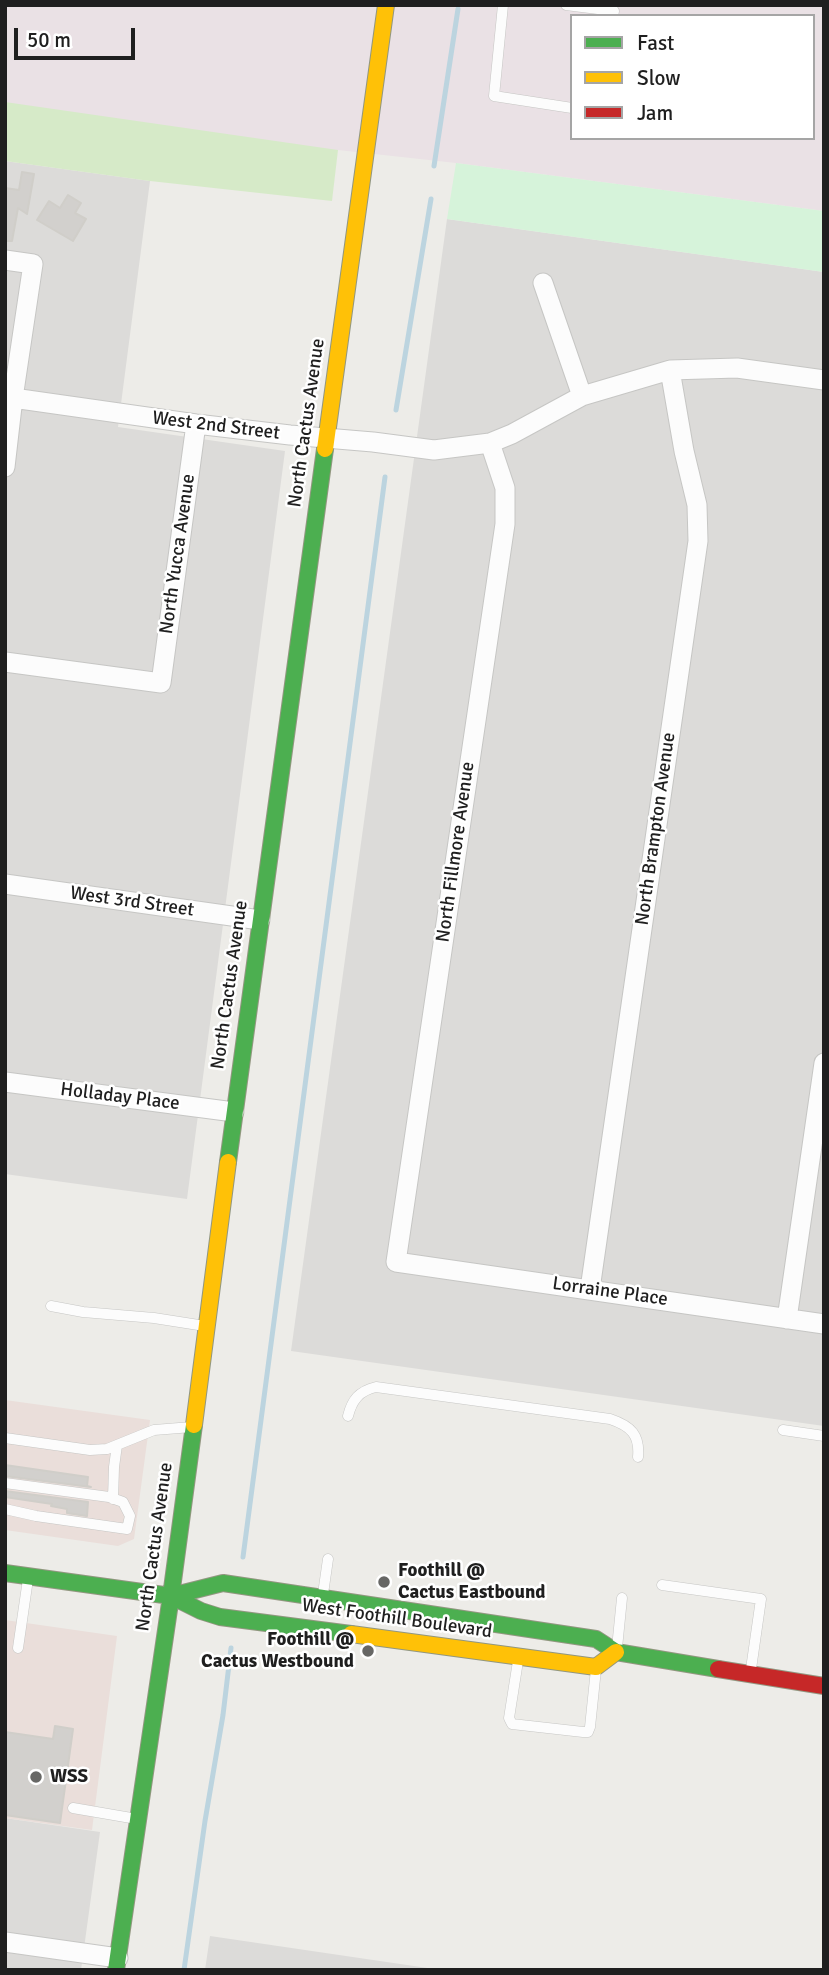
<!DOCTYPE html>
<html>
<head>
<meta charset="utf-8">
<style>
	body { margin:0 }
	#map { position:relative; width:829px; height:1975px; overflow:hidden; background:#edece8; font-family:Signika,sans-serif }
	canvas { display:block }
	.frame { position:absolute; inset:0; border:7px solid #1f1f1f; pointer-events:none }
	.legend { position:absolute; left:570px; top:14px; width:245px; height:126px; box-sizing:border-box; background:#fff; border:2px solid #a5a5a5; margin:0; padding:9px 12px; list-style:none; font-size:21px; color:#1f1f1f }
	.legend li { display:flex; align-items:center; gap:14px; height:35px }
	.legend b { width:35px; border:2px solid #a5a5a5 }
	.scale { position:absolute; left:14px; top:28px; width:121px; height:32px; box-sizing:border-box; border:4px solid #1f1f1f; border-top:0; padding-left:9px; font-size:21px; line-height:24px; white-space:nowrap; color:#1f1f1f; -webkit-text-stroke:5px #fff; paint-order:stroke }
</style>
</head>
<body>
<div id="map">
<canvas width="829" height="1975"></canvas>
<div class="frame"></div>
<ul class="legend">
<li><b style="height:9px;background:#4caf50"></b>Fast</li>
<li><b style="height:9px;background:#ffc107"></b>Slow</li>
<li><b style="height:9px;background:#c62828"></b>Jam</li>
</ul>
<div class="scale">50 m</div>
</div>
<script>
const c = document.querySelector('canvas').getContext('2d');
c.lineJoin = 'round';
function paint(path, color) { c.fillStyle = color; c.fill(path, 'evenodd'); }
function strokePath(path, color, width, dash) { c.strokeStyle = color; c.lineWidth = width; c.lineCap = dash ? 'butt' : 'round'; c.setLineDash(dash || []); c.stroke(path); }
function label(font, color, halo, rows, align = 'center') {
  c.font = font + ' Signika,sans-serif'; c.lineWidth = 5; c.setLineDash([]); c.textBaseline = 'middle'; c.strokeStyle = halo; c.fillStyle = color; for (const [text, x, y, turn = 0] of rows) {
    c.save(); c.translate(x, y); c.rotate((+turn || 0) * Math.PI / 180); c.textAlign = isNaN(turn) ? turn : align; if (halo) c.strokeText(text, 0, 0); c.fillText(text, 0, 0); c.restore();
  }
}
paint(new Path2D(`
	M5 161 150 181 118 427 285 451 187 1199 5 1174Z
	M447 219 824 272V1426L291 1351Z
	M5 1818 100 1832 81 1970H5Z
	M210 1936 441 1970H205Z`), '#dcdbd9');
paint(new Path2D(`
	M5 1400 150 1420 134 1539 118 1546 5 1530Z
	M5 1620 117 1636 92 1830 5 1818Z`), '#eadeda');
paint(new Path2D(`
	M5 5H824V211L456 163 338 150 327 151 5 104ZM572 16H813V138H572Z`), '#eae1e5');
paint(new Path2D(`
	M5 102 338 150 332 201 150 181 5 161Z`), '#d6eac8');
paint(new Path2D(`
	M456 163 824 211V272L447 219Z`), '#d6f3da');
strokePath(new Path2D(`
	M434 166 458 9
	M396 410 431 199
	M243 1557 385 477
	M184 1970 205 1821 223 1715 231 1648`), '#bcd4df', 5);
const building = new Path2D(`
	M22 172 34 174 27 214 18 208 12 241H5V188L19 190Z
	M68 195 81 203 75 213 86 219 73 241 37 220 49 201 60 208Z
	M5 1465 88 1477 87 1486 91 1487 5 1476Z
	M5 1491 88 1502 87 1516 67 1513V1509L51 1506 52 1504 5 1497Z
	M55 1726 73 1729 60 1823 5 1815V1732L53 1739Z`);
paint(building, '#d2d0cd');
strokePath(building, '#d0cec9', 2);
const lane = new Path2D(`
	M503 5 494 96 572 108
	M566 5 614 11 613 16
	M51 1306 83 1312 154 1318 205 1326
	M348 1416C352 1400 359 1391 376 1387L610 1419C631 1426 640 1435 638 1457
	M783 1430 824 1436
	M5 1438 90 1450 107 1449 154 1430 192 1427
	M5 1483 109 1497 123 1502 130 1516 127 1529 36 1516 5 1509
	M113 1499 114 1467 117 1445
	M662 1585 761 1599 751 1669
	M323 1594 328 1559
	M18 1648 28 1579
	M617 1648 622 1598
	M518 1661 509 1718 512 1724 583 1732H588L590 1727 596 1669
	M73 1808 137 1819`);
const street = new Path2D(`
	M5 260 33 264 13 398 5 467
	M543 283 582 396
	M13 398 196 424 290 435 373 442 434 450 490 443 512 434 582 396 670 370 737 368 824 380
	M490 443 505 488V524L396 1262 824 1324
	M5 662 161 683 196 424
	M5 884 260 920
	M5 1082 234 1112
	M590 1289 698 541 697 505 684 451 670 370
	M787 1319 824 1063
	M5 1942 118 1958`);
const fast = new Path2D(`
	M228 1162 325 449
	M5 1573 171 1596 201 1611 220 1617 351 1634
	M171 1596 223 1583 596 1639 616 1652 718 1669
	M116 1970 171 1596 194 1425`);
const slow = new Path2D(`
	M325 449 386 5
	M194 1425 228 1162
	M351 1634 596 1667 616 1652`);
const jam = new Path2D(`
	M718 1669 824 1686`);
strokePath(lane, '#c6c6c4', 11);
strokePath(street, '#c6c6c4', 21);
strokePath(fast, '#929780', 18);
strokePath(slow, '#929780', 18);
strokePath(jam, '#929780', 18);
strokePath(lane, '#fcfcfc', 10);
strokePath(street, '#fcfcfc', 19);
strokePath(fast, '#4caf50', 16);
strokePath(slow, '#ffc107', 16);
strokePath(jam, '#c62828', 16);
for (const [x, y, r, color] of [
	[384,1582,7,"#676765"],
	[368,1651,7,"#676765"],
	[36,1777,7,"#676765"]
]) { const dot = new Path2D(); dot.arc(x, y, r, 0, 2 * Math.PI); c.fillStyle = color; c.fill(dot); strokePath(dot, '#fff', 2.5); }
label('19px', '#1f1f1f', '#fff', [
	["North Cactus Avenue",307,423,-82],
	["West 2nd Street",216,426,7],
	["North Yucca Avenue",178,554,-82],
	["North Brampton Avenue",656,829,-82],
	["North Fillmore Avenue",456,852,-82],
	["West 3rd Street",132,902,8],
	["North Cactus Avenue",230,985,-82],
	["Holladay Place",120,1097,7],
	["Lorraine Place",610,1292,8],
	["North Cactus Avenue",155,1547,-82],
	["West Foothill Boulevard",397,1619,8]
]);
label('bold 19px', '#1f1f1f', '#fff', [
	["Foothill @",398,1571],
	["Cactus Eastbound",398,1593],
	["Foothill @",354,1640,"right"],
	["Cactus Westbound",354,1662,"right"],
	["WSS",50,1777]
], 'left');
</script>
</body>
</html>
